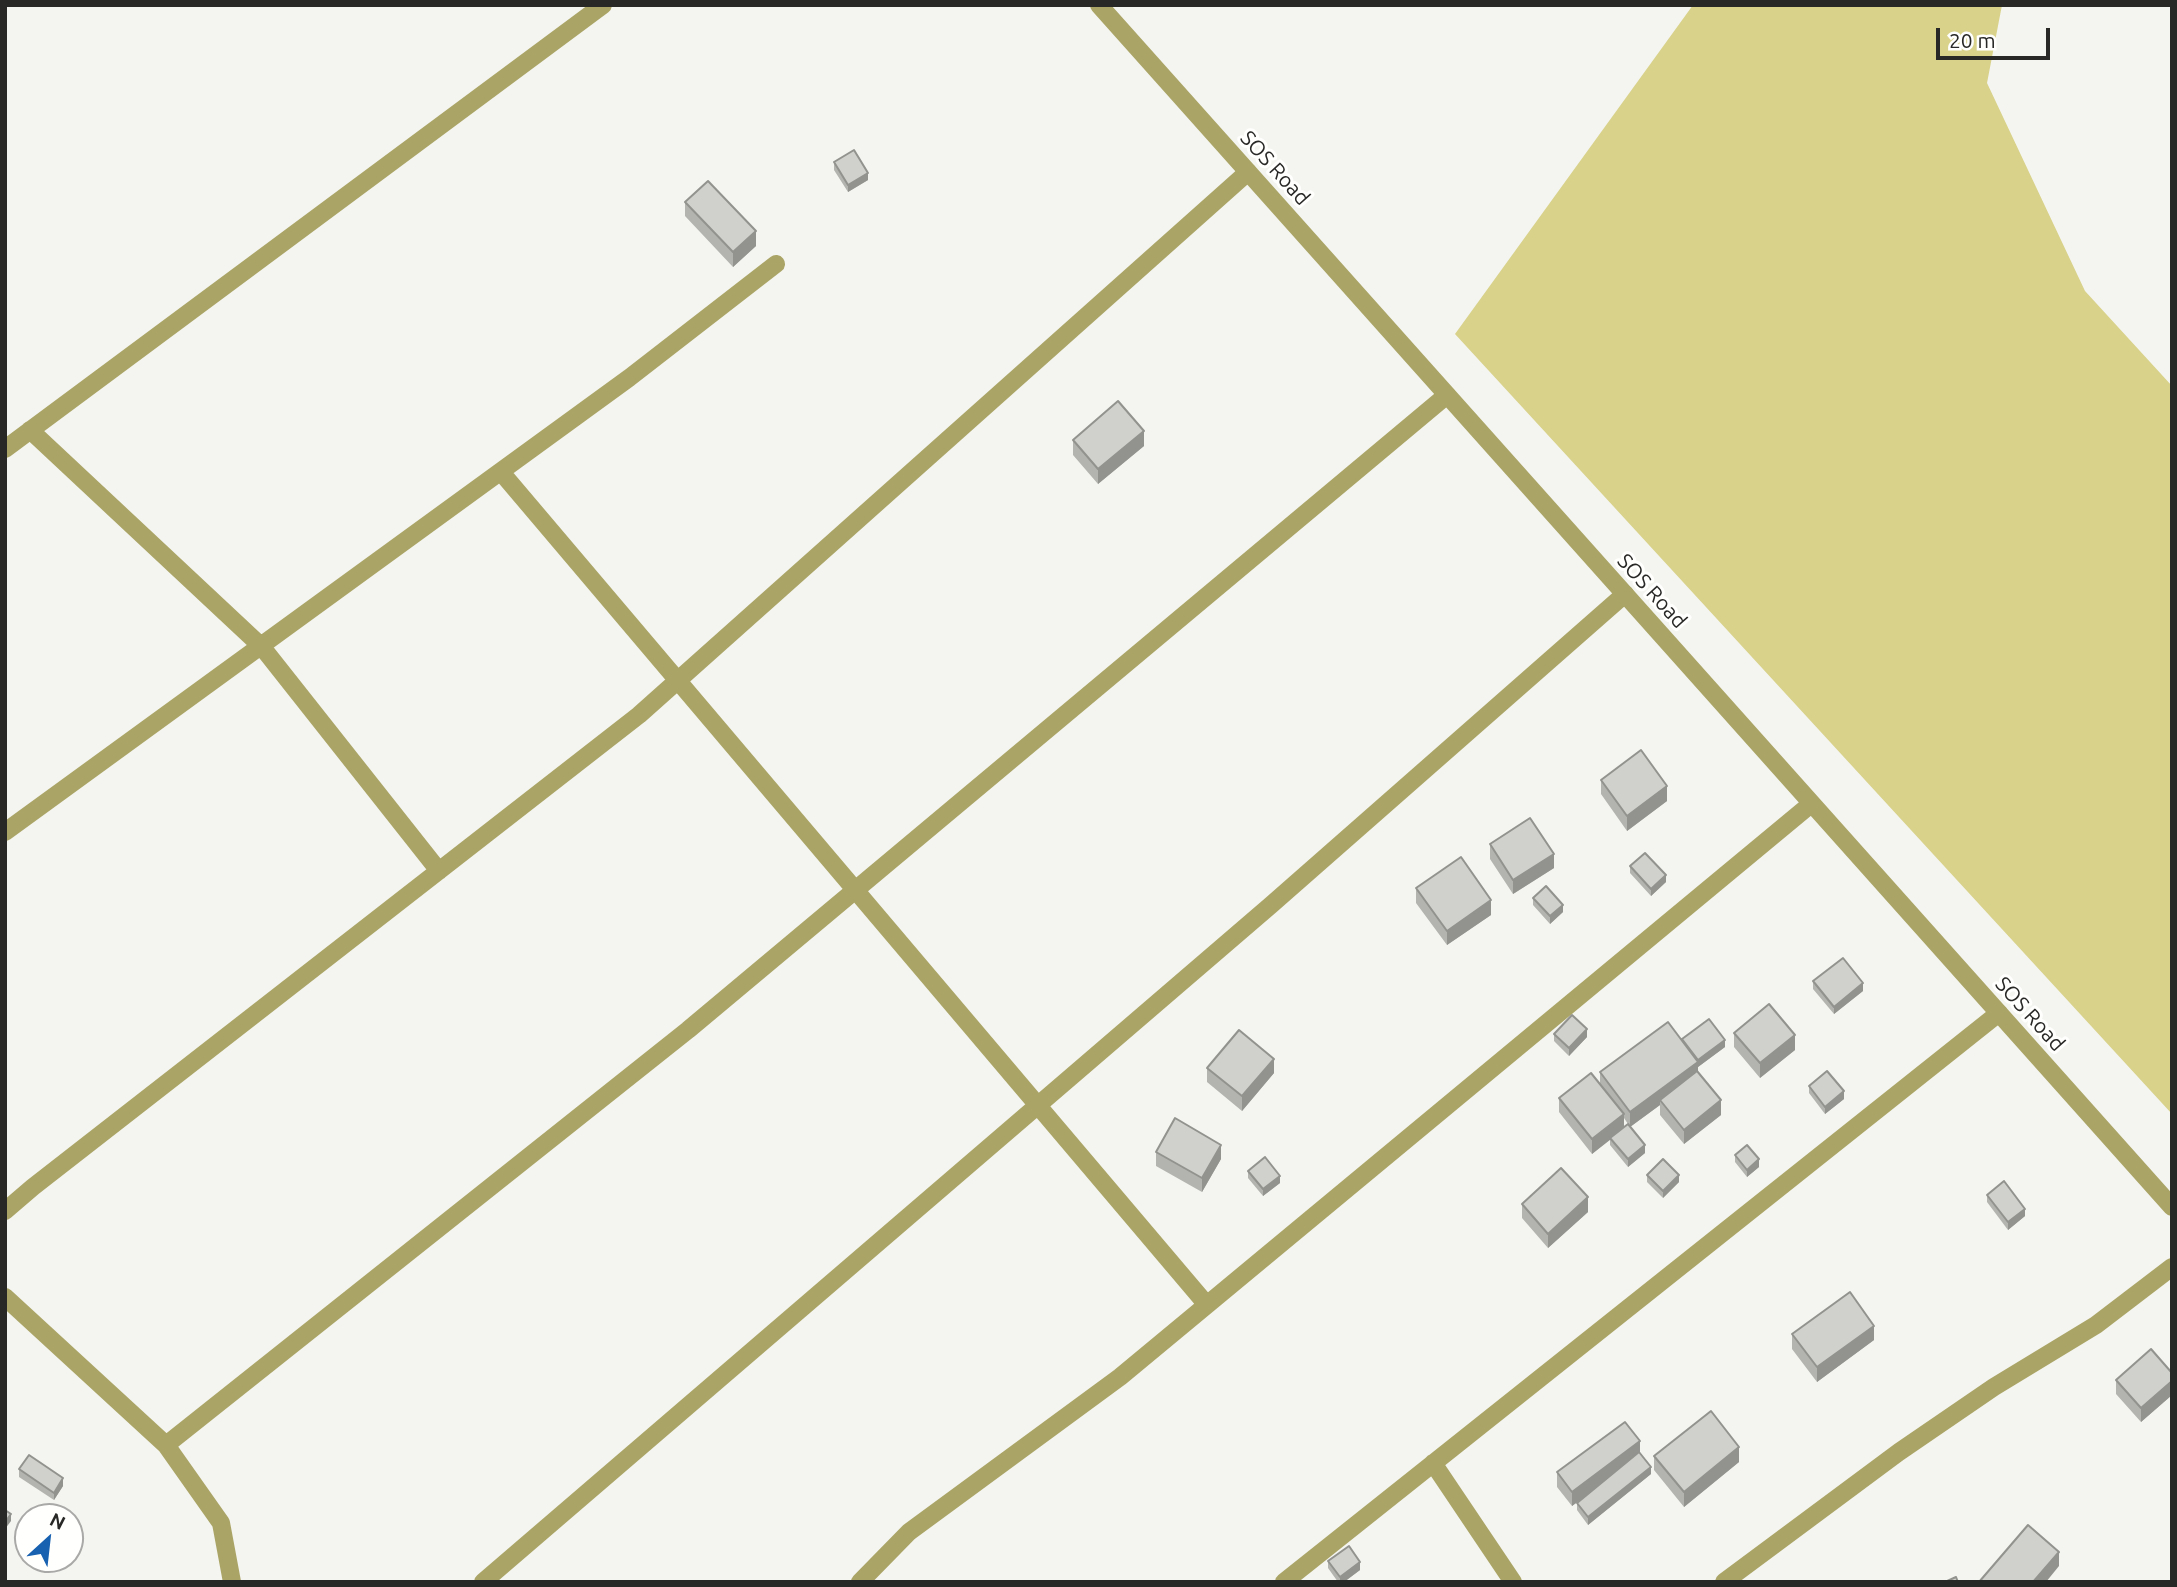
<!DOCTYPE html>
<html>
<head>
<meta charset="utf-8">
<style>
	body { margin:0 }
	#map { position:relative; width:2177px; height:1587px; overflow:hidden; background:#f4f4f0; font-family:Ubuntu,sans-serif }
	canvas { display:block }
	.frame { position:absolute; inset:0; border:7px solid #282826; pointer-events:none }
	.north { position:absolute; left:14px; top:1503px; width:70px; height:70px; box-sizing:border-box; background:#fffffe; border:2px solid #a9a9a8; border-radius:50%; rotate:27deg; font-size:19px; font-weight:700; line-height:28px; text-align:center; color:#282826 }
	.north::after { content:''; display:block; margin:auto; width:24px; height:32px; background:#1761b0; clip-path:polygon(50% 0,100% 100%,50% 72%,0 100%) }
	.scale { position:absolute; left:1936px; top:28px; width:114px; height:32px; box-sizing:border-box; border:4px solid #282826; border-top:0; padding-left:9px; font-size:21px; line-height:24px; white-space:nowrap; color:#282826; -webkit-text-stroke:5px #fffffe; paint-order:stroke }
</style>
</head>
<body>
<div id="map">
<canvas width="2177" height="1587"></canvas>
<div class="frame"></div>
<div class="north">N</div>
<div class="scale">20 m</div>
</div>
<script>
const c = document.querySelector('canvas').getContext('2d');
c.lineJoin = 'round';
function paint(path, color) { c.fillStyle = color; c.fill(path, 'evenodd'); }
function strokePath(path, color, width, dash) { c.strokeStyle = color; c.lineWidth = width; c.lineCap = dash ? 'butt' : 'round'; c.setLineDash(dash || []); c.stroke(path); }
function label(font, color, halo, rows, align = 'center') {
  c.font = font + ' Ubuntu,sans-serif'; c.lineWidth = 6; c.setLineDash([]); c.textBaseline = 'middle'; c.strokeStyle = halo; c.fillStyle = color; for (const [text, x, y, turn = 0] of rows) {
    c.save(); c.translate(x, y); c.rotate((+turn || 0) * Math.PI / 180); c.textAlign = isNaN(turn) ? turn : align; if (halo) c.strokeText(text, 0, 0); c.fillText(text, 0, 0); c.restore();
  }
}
paint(new Path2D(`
	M1693 5H2002L1987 83 2085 291 2172 386V1114L1455 334Z`), '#d8d28a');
strokePath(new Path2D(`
	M30 430 262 647 439 871
	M5 449 603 5
	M501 472 1207 1305
	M5 832 629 378 776 264
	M5 1211 33 1187 639 715 1248 172
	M5 1297 166 1445 221 1523 232 1582
	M166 1445 688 1030 1447 395
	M1433 1463 1513 1582
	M483 1582 1271 905 1625 594
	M860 1582 909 1532 1120 1377 1811 804
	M1284 1582 1999 1013
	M1724 1582 1899 1452 1994 1387 2096 1325 2172 1267`), '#aaa566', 18);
strokePath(new Path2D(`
	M1099 5 2172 1207`), '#aaa566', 18);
paint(new Path2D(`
	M834 162 868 180 848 192 834 170Z
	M685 202 756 246 733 267 685 216Z
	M1073 440 1144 446 1098 484 1073 455Z
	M1601 780 1667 801 1627 831 1601 794Z
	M1490 844 1554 868 1513 894 1490 859Z
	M1630 866 1666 882 1651 896 1630 873Z
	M1416 888 1491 915 1447 945 1416 903Z
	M1533 898 1563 912 1550 924 1533 905Z
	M1813 981 1863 991 1834 1014 1813 989Z
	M1734 1033 1795 1050 1760 1078 1734 1047Z
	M1554 1034 1587 1037 1569 1056 1554 1041Z
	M1682 1039 1725 1047 1698 1067V1072L1721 1115 1684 1144 1660 1115V1105L1630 1127 1624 1118V1127L1645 1153 1628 1167 1610 1145V1139L1592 1154 1559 1112V1098L1600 1085V1072L1682 1041Z
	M1207 1068 1274 1073 1242 1111 1207 1082Z
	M1809 1086 1844 1099 1825 1114 1809 1093Z
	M1156 1152 1221 1159 1202 1192 1156 1166Z
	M1735 1155 1759 1167 1747 1177 1735 1162Z
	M1248 1171 1280 1183 1263 1196 1248 1178Z
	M1647 1175 1679 1182 1663 1198 1647 1182Z
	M1987 1195 2025 1216 2008 1230 1987 1202Z
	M1522 1204 1588 1212 1548 1248 1522 1218Z
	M1792 1334 1874 1340 1817 1382 1792 1349Z
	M2172 1373V1395L2141 1422 2116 1394V1380Z
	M1640 1453 1651 1474 1588 1525 1577 1510V1503L1584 1497 1572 1506 1557 1487V1472Z
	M1654 1456 1739 1462 1684 1507 1654 1470Z
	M19 1469 63 1486 54 1500 19 1477Z
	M1328 1561 1360 1570 1344 1582H1338L1328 1568Z`), '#b3b3af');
paint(new Path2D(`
	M868 173V180L848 192V185Z
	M756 231V246L733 267V252Z
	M1144 431V446L1098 484V469Z
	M1667 786V801L1627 831V816Z
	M1554 854V868L1513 894V880Z
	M1666 875V882L1651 896V889Z
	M1491 900V915L1447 945V931Z
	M1563 905V912L1550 924V916Z
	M1863 983V991L1834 1014V1007Z
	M1587 1029V1037L1569 1056V1048Z
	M1795 1035V1050L1760 1078V1063Z
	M1725 1040V1047L1698 1067V1077L1660 1100V1105L1630 1127V1112L1698 1062V1060Z
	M1274 1059V1073L1242 1111V1096Z
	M1844 1091V1099L1825 1114V1107Z
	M1721 1100V1115L1684 1144V1130Z
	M1624 1114V1129L1592 1154V1139Z
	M1221 1145V1159L1202 1192V1178Z
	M1645 1145V1153L1628 1167V1159Z
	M1759 1159V1167L1747 1177V1170Z
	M1679 1175V1182L1663 1198V1191Z
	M1280 1176V1183L1263 1196V1189Z
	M1588 1197V1212L1548 1248V1234Z
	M2025 1209V1216L2008 1230V1222Z
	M1874 1326V1340L1817 1382V1367Z
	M2172 1381V1395L2141 1422V1408Z
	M1640 1441V1456L1572 1506V1492Z
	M1739 1447V1462L1684 1507V1492Z
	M1651 1467V1474L1588 1525V1517Z
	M63 1478V1486L54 1500V1493Z
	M11 1514V1521L5 1529V1522Z
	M2059 1552V1566L2046 1582H2033Z
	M1360 1562V1570L1344 1582H1340V1577Z`), '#92928f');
const building = new Path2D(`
	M854 150 868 173 848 185 834 162Z
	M708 181 756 231 733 252 685 202Z
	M1118 401 1144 431 1098 469 1073 440Z
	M1641 750 1667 786 1627 816 1601 780Z
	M1530 818 1554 854 1513 880 1490 844Z
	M1645 853 1666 875 1651 889 1630 866Z
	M1461 857 1491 900 1447 931 1416 888Z
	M1546 886 1563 905 1550 916 1533 898Z
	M1843 958 1863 983 1834 1007 1813 981Z
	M1769 1004 1795 1035 1760 1063 1734 1033Z
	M1572 1015 1587 1029 1569 1048 1554 1034Z
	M1709 1019 1725 1040 1698 1060 1682 1039Z
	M1668 1022 1698 1062 1630 1112 1600 1072Z
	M1239 1030 1274 1059 1242 1096 1207 1068Z
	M1697 1071 1721 1100 1684 1130 1660 1100Z
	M1827 1071 1844 1091 1825 1107 1809 1086Z
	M1591 1073 1624 1114 1592 1139 1559 1098Z
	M1175 1118 1221 1145 1202 1178 1156 1152Z
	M1628 1124 1645 1145 1628 1159 1610 1138Z
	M1747 1145 1759 1159 1747 1170 1735 1155Z
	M1265 1157 1280 1176 1263 1189 1248 1171Z
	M1663 1159 1679 1175 1663 1191 1647 1175Z
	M1561 1168 1588 1197 1548 1234 1522 1204Z
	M2004 1181 2025 1209 2008 1222 1987 1195Z
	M1850 1292 1874 1326 1817 1367 1792 1334Z
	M2151 1349 2172 1373V1381L2141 1408 2116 1380Z
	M1711 1411 1739 1447 1684 1492 1654 1456Z
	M1625 1422 1640 1441 1572 1492 1557 1472Z
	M1639 1452 1651 1467 1588 1517 1577 1503Z
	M29 1455 63 1478 54 1493 19 1469Z
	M5 1510 11 1514 5 1522Z
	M2028 1525 2059 1552 2033 1582H1979Z
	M1349 1546 1360 1562 1340 1577 1328 1561Z
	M1956 1577 1958 1582H1945Z`);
paint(building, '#d0d0cc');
strokePath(building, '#92928f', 2);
label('21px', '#282826', '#fffffe', [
	["SOS Road",1275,168,48],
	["SOS Road",1652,591,48],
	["SOS Road",2030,1014,48]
]);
</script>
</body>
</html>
